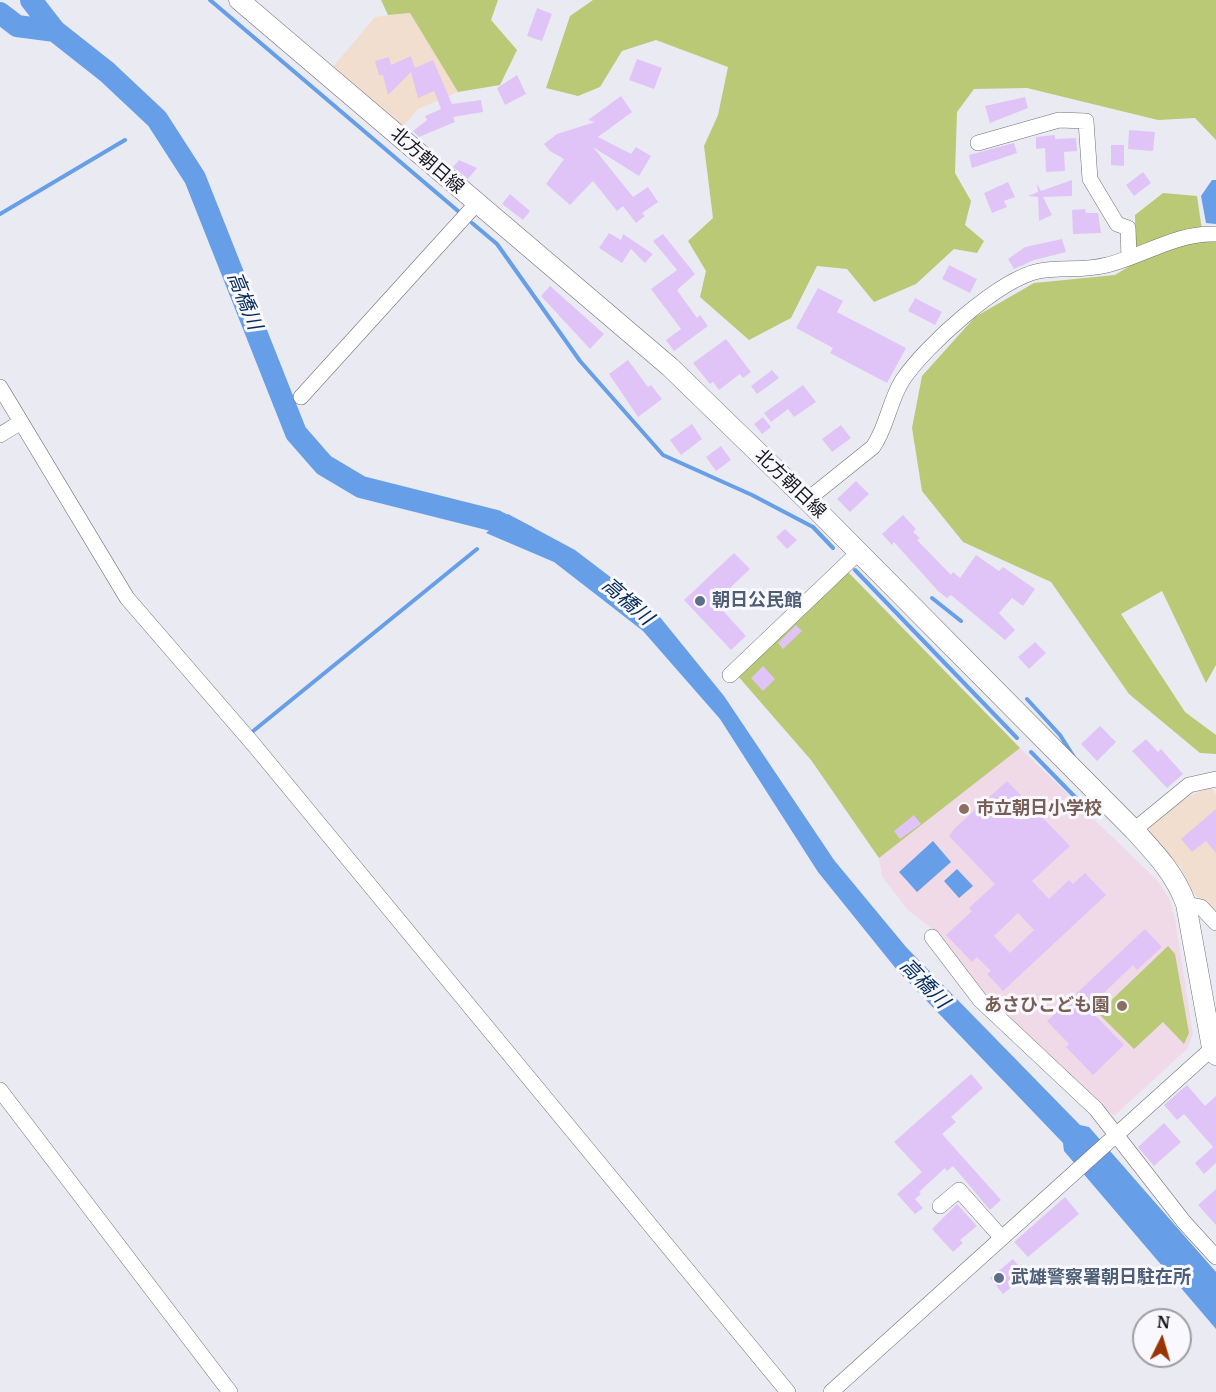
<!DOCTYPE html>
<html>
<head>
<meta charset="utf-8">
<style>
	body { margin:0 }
	#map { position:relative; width:1216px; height:1392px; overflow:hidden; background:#eaebf2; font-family:Merriweather,serif }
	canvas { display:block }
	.north { position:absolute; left:1132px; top:1308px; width:60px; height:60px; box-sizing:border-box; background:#f8f8fe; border:2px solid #9e9ea2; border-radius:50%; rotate:5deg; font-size:16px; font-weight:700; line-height:24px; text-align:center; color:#161619 }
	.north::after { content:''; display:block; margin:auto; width:21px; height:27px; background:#993405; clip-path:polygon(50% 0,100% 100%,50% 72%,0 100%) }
</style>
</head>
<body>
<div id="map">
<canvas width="1216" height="1392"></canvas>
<div class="north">N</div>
</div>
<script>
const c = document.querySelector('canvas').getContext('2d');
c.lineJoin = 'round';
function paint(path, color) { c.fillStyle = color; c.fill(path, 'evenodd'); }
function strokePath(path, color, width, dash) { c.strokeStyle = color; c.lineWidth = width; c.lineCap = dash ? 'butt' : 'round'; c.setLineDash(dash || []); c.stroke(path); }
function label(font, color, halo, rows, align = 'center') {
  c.font = font + ' Merriweather,"Noto Sans JP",serif'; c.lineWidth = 6; c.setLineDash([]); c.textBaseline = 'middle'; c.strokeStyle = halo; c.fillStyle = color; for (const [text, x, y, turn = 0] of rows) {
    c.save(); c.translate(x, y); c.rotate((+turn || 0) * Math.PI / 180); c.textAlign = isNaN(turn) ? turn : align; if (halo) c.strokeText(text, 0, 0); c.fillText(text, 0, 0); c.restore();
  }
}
paint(new Path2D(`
	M410 13 458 92 418 109 400 130 333 67 375 17Z
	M1210 787 1216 794V917L1190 889 1181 868 1149 835 1150 826 1179 801Z`), '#f1dece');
paint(new Path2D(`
	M847 571 1020 748 1157 880 1169 898 1175 918 1193 1034 1187 1049 1114 1116 982 997 935 931 909 911 882 877 879 858 811 760 737 675Z`), '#f0dae8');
paint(new Path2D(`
	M381 0H498L491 20 517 50 500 85 458 92 410 13 388 15Z
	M593 0H1216V140L1195 118 1158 120 1027 88 974 89 957 112 955 173 971 201 965 225 984 241 977 253 954 249 916 284 874 302 847 269 817 266 791 318 749 340 700 297 706 271 688 241 713 218 704 146 718 115 728 67 656 40 622 51 600 87 578 96 546 88 570 16Z
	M1163 193 1197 196 1202 230 1216 232V665L1206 683 1162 591 1121 614 1185 712 1216 735V754L1200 753 1129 694 1051 582 963 542 922 491 912 428 922 376 975 317 1034 283 1115 275 1136 262 1135 215Z
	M847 571 1020 748 879 858 811 760 737 675Z
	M1168 946 1175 954 1189 1033 1184 1044 1163 1022 1134 1049 1098 1013Z`), '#bac975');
paint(new Path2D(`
	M1212 180H1216V224L1206 223 1201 196Z
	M508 514 575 550 655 611 724 696 834 860 906 947 1080 1125 1089 1127 1216 1272V1329L1064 1151 1063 1143 897 970 818 872 720 719 643 631 554 562 486 533Z
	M933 841 951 862 917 892 899 872Z
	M957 869 973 886 959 898 944 881Z`), '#669ee8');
strokePath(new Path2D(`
	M210 0 458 211
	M0 214 125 140
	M472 223 497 244 580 361 663 455 752 495 813 527 833 548
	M855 570 1017 738
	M932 598 961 621
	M1027 699 1060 735 1074 757
	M252 732 477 549
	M1031 752 1077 799`), '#669ee8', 4);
strokePath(new Path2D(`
	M31 0 55 31
	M0 13 17 26 55 31 107 72 157 119 195 178 296 433 324 465 361 487 496 521 526 536`), '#669ee8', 22);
paint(new Path2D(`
	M537 8 552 14 542 41 527 36Z
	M411 56 415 68 433 60 452 104 481 100 483 112 453 117 455 122 419 137 413 131 427 120 425 116 441 109 434 91 418 98 411 72 388 95 383 75H379L375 61 389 57 391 65Z
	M637 59 662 68 654 89 629 80Z
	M517 75 526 94 505 105 497 88Z
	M621 96 632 112 598 137 631 154 636 147 651 156 639 176 593 147 633 197 648 187 658 202 642 213 645 216 636 223 623 206 617 211 593 181 570 205 546 184 564 159 550 151 544 144 557 134 595 122 588 120Z
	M1025 97 1028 108 990 123 985 106Z
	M1129 130 1155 132 1153 151 1128 149Z
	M1055 135V139L1076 138 1077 151 1064 152 1065 171 1046 172 1045 148 1036 149V137Z
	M1014 143 1017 153 972 168 969 155Z
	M1111 145H1124V166L1111 165Z
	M459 160 477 168 468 179 453 167Z
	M1143 172 1151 183 1134 196 1126 185Z
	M1072 180V196L1043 197 1052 215 1039 221 1038 197 1028 196 1038 192 1037 184 1041 191Z
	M1008 182 1015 197 1004 201 1007 207 992 213 984 193Z
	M510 194 530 211 523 220 502 204Z
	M1085 209 1086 213H1098L1101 233 1073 234 1072 210Z
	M609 233 621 240 623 234 653 254 645 263 631 249 622 263 599 248Z
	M663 234 695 274 677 290 697 318 700 315 708 326 674 351 666 340 681 329 651 289 677 270 653 241Z
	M1062 239 1066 252 1034 260 1014 269 1008 259 1025 247Z
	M949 265 977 279 970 293 942 279Z
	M550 286 604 334 590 349 541 296Z
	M818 288 843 301 837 312 906 348 887 383 830 353 833 348 796 328Z
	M915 298 942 312 935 325 908 311Z
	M726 339 751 372 743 378 740 374 719 390 713 382 710 384 693 363Z
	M628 360 648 387 651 385 662 399 638 417 609 374Z
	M772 370 779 378 757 394 751 386Z
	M803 385 816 402 794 417 788 409 771 422 764 413Z
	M763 417 771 427 762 434 754 424Z
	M692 424 702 439 681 455 670 440Z
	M841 425 851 438 832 452 822 439Z
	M721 446 731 460 716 471 706 457Z
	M856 481 869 494 850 512 837 499Z
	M903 515 916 529 913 532 920 538 917 540 951 575 953 572 960 578 976 555 999 571 1003 567 1035 589 1023 606 1012 598 999 613 1015 630 1005 640 951 595 947 598 938 591 894 542 892 545 882 534Z
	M785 529 797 540 787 549 776 537Z
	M734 553 750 569 715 602 746 636 731 650 684 600Z
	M796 625 802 631 783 649 778 643Z
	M1035 642 1046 653 1029 669 1018 657Z
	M763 666 775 679 763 691 751 678Z
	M1100 726 1116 742 1097 761 1081 744Z
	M1146 739 1158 752 1161 749 1183 774 1167 788 1132 751Z
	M1007 781 1070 846 1032 881 1049 899 1069 880 1073 884 1085 873 1106 895 1003 991 987 974 991 971 977 957 972 962 946 935 972 911 969 908 995 884 949 836 955 828ZM1018 913 1034 930 1010 953 994 936Z
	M1216 809V853L1206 841 1192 852 1181 839Z
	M914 815 921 824 900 839 894 831Z
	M1145 929 1162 947 1137 970 1133 965 1088 1008 1124 1045 1093 1075 1066 1047 1069 1044 1047 1021Z
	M971 1074 983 1088 951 1117 956 1122 942 1134 1001 1200 990 1210 953 1166 947 1171 945 1168 919 1192 921 1194 915 1199 923 1208 915 1214 897 1194 922 1172 894 1142Z
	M1187 1085 1205 1106 1216 1096V1163L1204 1174 1195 1163 1213 1147 1184 1114 1177 1120 1164 1105Z
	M1164 1123 1181 1142 1154 1166 1138 1147Z
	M1216 1189V1225L1198 1205Z
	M1065 1197 1079 1214 1028 1257 1014 1242Z
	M957 1204 977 1226 960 1240 963 1243 953 1252 932 1229Z
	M1013 1259 1026 1275 1003 1294 990 1278Z`), '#e1c4f7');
const minor = new Path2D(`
	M978 143 1059 120 1086 121 1090 179 1117 224 1128 228 1129 258
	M0 387 127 598 254 745 788 1392
	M301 397 477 203
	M0 435 21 422
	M807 500 873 447C887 427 889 402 902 381 924 347 999 279 1039 271 1061 267 1085 271 1107 265 1143 256 1178 232 1216 234
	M730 675 859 552
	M1134 830 1189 785 1216 779
	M1186 904 1201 907 1216 923
	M932 937 980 1000 1096 1109 1184 1222 1216 1257
	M0 1090 230 1392
	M940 1206 959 1190 1001 1237
	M831 1392 1216 1045`);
const major = new Path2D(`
	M239 0 670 367 807 500 1134 830C1156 854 1175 874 1186 904L1212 1048 1216 1055`);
strokePath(minor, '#6f7076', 16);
strokePath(major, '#6f7076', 21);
strokePath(minor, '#fff', 15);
strokePath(major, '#fff', 20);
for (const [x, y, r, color] of [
	[700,601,6,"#5c6f8a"],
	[964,809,6,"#8d6e63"],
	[1122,1006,6,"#8d6e63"],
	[999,1278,6,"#5c6f8a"]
]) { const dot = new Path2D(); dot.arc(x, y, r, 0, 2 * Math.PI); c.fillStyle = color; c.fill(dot); strokePath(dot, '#f8f8fe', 2); }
label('18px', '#161619', '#f8f8fe', [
	["北方朝日線",427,161,41],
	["北方朝日線",790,484,44]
]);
label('bold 18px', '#4e5e75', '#f8f8fe', [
	["朝日公民館",712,601],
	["武雄警察署朝日駐在所",1011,1278]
], 'left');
label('bold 18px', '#785e54', '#f8f8fe', [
	["市立朝日小学校",976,809],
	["あさひこども園",1110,1006,"right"]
], 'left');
label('italic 20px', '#032a57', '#f8f8fe', [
	["高橋川",244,301,68],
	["高橋川",627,602,41],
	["高橋川",924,984,46]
]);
</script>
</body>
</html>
